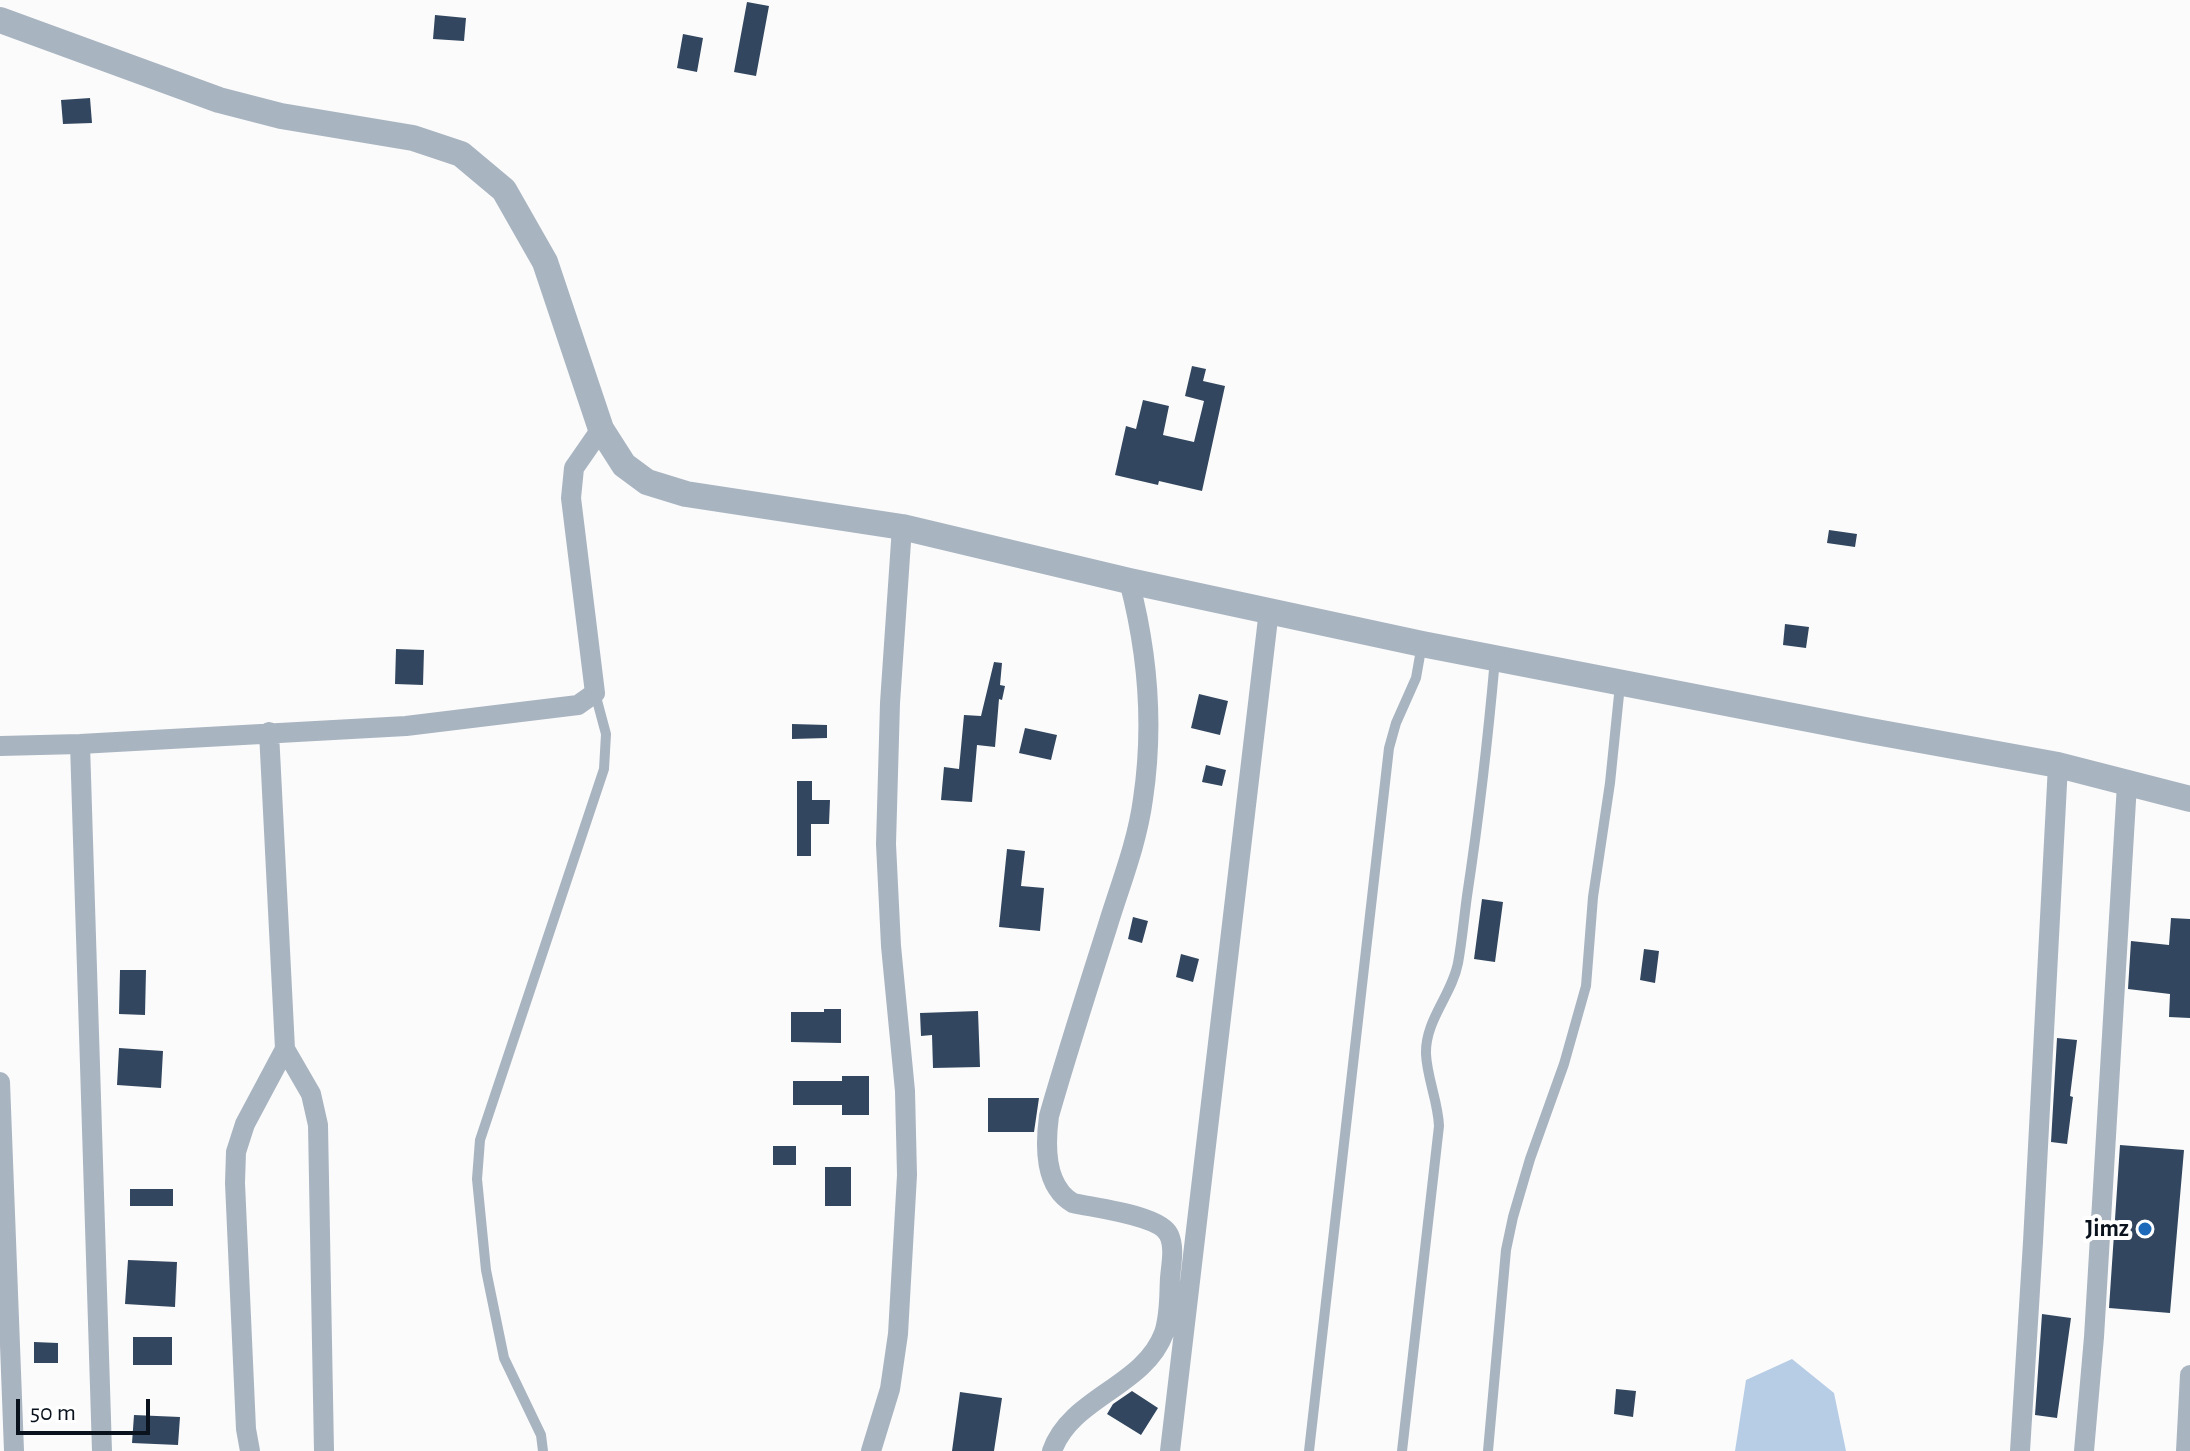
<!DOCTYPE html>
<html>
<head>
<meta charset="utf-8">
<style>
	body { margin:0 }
	#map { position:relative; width:2190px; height:1451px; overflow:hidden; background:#fbfbfb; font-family:"Alegreya Sans",sans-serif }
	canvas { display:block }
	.scale { position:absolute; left:16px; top:1399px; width:134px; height:36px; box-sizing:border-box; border:4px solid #0a131d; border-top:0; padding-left:10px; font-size:24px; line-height:28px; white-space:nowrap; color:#0a131d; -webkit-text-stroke:6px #fff; paint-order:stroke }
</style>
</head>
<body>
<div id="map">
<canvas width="2190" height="1451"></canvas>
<div class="scale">50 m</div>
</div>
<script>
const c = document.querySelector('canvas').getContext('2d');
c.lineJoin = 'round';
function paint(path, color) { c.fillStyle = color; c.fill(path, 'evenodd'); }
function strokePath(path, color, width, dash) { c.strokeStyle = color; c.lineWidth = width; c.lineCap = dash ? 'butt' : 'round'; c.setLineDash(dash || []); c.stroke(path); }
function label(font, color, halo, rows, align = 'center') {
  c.font = font + ' "Alegreya Sans",sans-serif'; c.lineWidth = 8; c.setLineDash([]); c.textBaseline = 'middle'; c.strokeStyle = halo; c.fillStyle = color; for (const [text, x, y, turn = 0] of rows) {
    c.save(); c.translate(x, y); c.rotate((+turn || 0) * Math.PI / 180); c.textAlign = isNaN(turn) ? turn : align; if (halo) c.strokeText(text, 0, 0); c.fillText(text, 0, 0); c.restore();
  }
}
paint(new Path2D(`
	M1792 1359 1834 1393 1846 1451H1735L1746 1380Z`), '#b7cce5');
paint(new Path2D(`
	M747 2 769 6 756 76 734 72Z
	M435 15 466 18 464 41 433 39Z
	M683 34 703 38 697 72 677 68Z
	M90 98 92 123 63 124 61 100Z
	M1192 366 1206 369 1203 381 1225 386 1202 491 1159 481 1158 485 1115 475 1126 426 1136 429 1143 400 1169 406 1163 435 1194 442 1204 401 1185 396Z
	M1829 530 1857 534 1855 547 1827 543Z
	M1785 624 1809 627 1806 648 1783 645Z
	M396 649 424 650 423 685 395 684Z
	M994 662 1002 663 1000 685 1005 686 1002 700 999 699 995 747 977 745 972 802 941 800 944 767 959 769 964 715 981 716Z
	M1199 694 1228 701 1220 735 1191 728Z
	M792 724 827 725V738L792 739Z
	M1025 728 1057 735 1051 760 1019 753Z
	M1206 765 1226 770 1222 786 1202 782Z
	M797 781H812V800H830L829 824H811V856H797Z
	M1007 849 1025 851 1021 886 1044 888 1040 931 999 927Z
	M1482 899 1503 902 1495 962 1474 959Z
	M1133 917 1148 921 1142 943 1128 939Z
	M2171 918 2190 919V1018L2169 1017 2170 994 2128 989 2131 941 2169 945Z
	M1644 949 1659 951 1655 983 1640 980Z
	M1181 954 1199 959 1193 982 1176 977Z
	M120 970H146L145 1015 119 1014Z
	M824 1009H841V1043L791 1042V1012H824Z
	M978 1011 980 1067 933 1068 932 1035 921 1036 920 1013Z
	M2057 1038 2077 1040 2070 1096 2073 1097 2067 1144 2051 1142Z
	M119 1048 163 1051 161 1088 117 1085Z
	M842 1076H869V1115H842V1105H793V1081H842Z
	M988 1098H1039L1034 1132H988Z
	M2120 1145 2184 1150 2170 1313 2109 1308Z
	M773 1146H796V1165H773Z
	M825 1167H851V1206H825Z
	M130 1189H173V1206H130Z
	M128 1260 177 1262 175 1307 125 1304Z
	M2042 1314 2071 1318 2057 1418 2035 1415Z
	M133 1337H172V1365H133Z
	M34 1342 58 1343V1363H34Z
	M1616 1389 1636 1391 1633 1417 1614 1414Z
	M1132 1391 1158 1408 1141 1435 1107 1414 1113 1404Z
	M960 1392 1002 1398 994 1451H952Z
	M134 1415 180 1417 178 1445 132 1443Z`), '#32475f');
strokePath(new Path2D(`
	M543 1451 541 1435 504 1358 486 1270 477 1179 480 1140 604 769 606 734 595 693
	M1309 1451 1389 748 1396 723 1416 678 1422 644
	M1402 1451 1439 1126C1438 1101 1427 1078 1426 1054 1425 1020 1452 995 1458 963 1462 941 1464 918 1467 896 1479 817 1488 738 1495 659
	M1488 1451 1506 1250 1513 1217 1530 1159 1564 1064 1586 986 1593 897 1610 783 1620 685`), '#a9b4c1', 10);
strokePath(new Path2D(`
	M269 732 285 1049 311 1094 318 1125 324 1451
	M80 744 102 1451
	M0 746 80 744 406 726 578 705 595 693 571 498 574 468 601 429
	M0 1082 14 1451
	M250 1451 246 1429 235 1183 236 1152 245 1124 285 1049
	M871 1451 890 1389 898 1334 907 1175 905 1091 891 946 886 844 890 703 902 527
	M1052 1451C1071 1397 1144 1387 1164 1333 1170 1315 1169 1296 1170 1278 1171 1265 1175 1248 1169 1235 1160 1215 1094 1208 1073 1203 1044 1186 1045 1146 1049 1116 1067 1053 1087 991 1107 928 1120 885 1137 844 1143 799 1154 725 1148 653 1129 581
	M1170 1451 1269 610
	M2020 1451 2033 1242 2058 765
	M2084 1451 2094 1337 2127 784
	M2186 1451 2190 1375`), '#a9b4c1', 20);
strokePath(new Path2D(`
	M0 20 219 100 281 116 413 138 461 154 504 190 545 262 601 429 624 465 647 482 686 494 902 527 1129 581 1422 644 1865 730 2058 765 2190 799`), '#a9b4c1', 26);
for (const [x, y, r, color] of [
	[2145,1229,8,"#1c6ab9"]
]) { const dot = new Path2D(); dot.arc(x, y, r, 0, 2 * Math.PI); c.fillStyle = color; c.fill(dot); strokePath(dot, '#fff', 3); }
label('bold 24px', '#0a131d', '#fff', [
	["Jimz",2129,1229]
], 'right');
</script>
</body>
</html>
